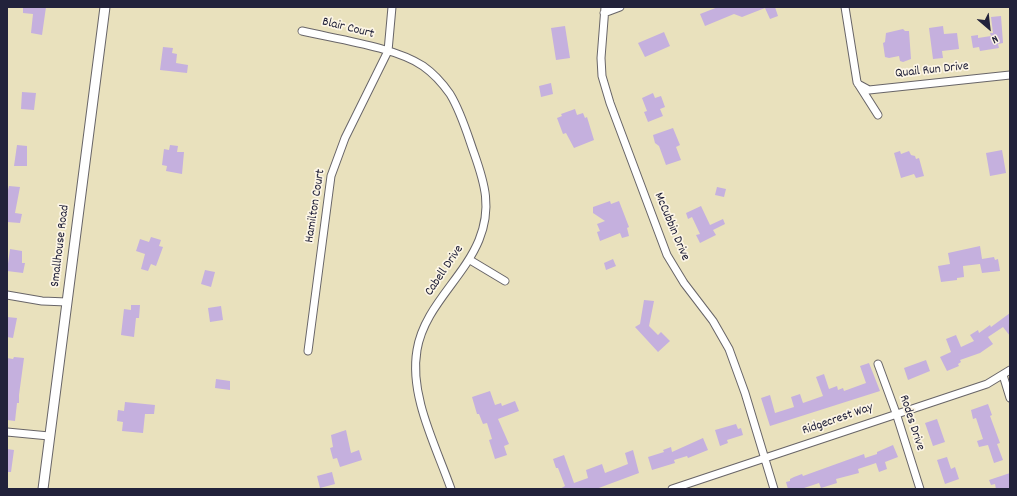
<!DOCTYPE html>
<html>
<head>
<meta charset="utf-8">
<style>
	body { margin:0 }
	#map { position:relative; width:1017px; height:496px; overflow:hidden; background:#e9e1bd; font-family:Dekko,sans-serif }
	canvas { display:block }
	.frame { position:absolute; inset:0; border:8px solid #22223b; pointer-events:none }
	.north { position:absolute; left:969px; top:8px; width:40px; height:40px; -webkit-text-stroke:3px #fcf5e5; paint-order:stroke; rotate:152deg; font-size:11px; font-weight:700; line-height:16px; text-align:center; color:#22223b }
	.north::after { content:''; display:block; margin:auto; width:14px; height:18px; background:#22223b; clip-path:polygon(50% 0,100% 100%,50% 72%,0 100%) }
</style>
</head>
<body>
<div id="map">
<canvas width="1017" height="496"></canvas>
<div class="frame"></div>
<div class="north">N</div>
</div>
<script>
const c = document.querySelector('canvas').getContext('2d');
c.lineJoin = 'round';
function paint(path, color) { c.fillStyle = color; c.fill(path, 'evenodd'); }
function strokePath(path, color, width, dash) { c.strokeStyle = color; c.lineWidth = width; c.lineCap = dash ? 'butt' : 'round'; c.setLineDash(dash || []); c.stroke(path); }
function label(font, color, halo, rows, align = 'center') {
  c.font = font + ' Dekko,sans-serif'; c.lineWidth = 3.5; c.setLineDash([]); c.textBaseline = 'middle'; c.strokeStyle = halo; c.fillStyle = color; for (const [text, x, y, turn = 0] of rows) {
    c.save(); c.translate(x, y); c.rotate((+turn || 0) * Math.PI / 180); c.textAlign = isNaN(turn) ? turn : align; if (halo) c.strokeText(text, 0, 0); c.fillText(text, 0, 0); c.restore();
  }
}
paint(new Path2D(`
	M23 7H46L42 35 31 33 33 14 23 13Z
	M718 7H775L778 16 770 19 765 8 742 17 734 14 705 26 700 14Z
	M1001 16 1003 43 998 44 999 48 980 51 979 47 973 48 971 36 978 35V38L991 36 990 33H993L991 17Z
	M565 26 570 58 556 60 551 28Z
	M943 26 944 34 957 33 959 49 942 51 943 58 933 59 929 28Z
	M903 29 905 31H909L911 59 903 62 900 61 899 56 889 58 885 57 883 43 885 42 886 33Z
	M664 32 670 46 645 57 638 43Z
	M163 47 173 48 172 53 177 54 176 63 188 65 187 73 160 70Z
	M551 83 553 94 541 97 539 86Z
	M22 92 36 93 34 110 21 109Z
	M653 93 655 98 661 96 665 107 660 109 663 116 648 122 644 112 647 111 642 98Z
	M575 109 577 115 583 113 585 118 587 117 594 140 574 148 566 133 563 134 557 118 562 116 561 114Z
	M673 128 680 145 676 147 681 160 666 165 659 146 655 143 653 135Z
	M17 145 27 146V166H14Z
	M170 145 178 146 177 152H184L182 174 166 171 167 166 162 165 164 149 169 150Z
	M1002 150 1006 173 990 176 986 153Z
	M900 151 901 154 909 151 911 155 915 156 916 159 919 158 924 176 916 178 914 174 901 178 894 153Z
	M9 186 20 187 15 213 22 214 20 223 7 222V194Z
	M717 187 726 189 724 197 715 195Z
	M610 201 611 204 619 201 629 227 627 228 629 236 622 238 620 233 600 241 597 232 600 231 597 224 605 221 593 213V207Z
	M701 206 710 225 723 219 725 224 713 230 716 235 700 243 696 235 700 234 692 217 688 219 686 213Z
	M151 237 161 240 159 246 163 247 156 266 151 264 148 271 141 269 145 254 136 251 140 239 149 242Z
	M980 246 982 259 994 257 995 260 998 259 1000 271 982 273 980 264 963 266 964 277 957 278V280L941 282 938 266 950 264 948 253Z
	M10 249 22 251V263H25L23 273 7 271Z
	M613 259 616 266 606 270 604 263Z
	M205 270 215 272 211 287 201 284Z
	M644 300 654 301 649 326 658 335 661 332 670 341 658 352 635 327 640 324Z
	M131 305H140L139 318H136L134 337 121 335 124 309 131 310Z
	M221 306 223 320 210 322 208 308Z
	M1010 313V336L1003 327 988 337 993 344 980 353 960 360 961 362 958 364 959 366 947 371 940 357 951 352 946 339 956 335 961 347 974 341 970 335 978 330 979 333 990 325 991 327Z
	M7 317 17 318 13 338 7 337Z
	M14 357 24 358 19 395V403H17L15 421 7 420V358L13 359Z
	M926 360 930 371 908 380 904 368Z
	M869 363 880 391 770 426 761 398 770 395 775 413 794 407 791 397 800 394 803 403 823 396 816 377 824 374 829 389 837 386 838 390 843 388 844 391 866 383 860 366Z
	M216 379 230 381V390L215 388Z
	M490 391 495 405 501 403 502 406 515 401 519 411 498 419 509 444 504 446 507 455 495 459 489 440 492 439 487 423 483 424 479 414H477L472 397Z
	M125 402 155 405 154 414H145L143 433 122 431 123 422 117 421 118 410 124 411Z
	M988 404 992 415 990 416 1000 443 997 444 1003 460 994 463 988 445 979 447 977 441 983 439 976 418 973 419 971 410Z
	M937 419 945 442 933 446 925 423Z
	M736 424 738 429 741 428 743 435 727 440 728 443 720 446 715 430Z
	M346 430 351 453 359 450 362 460 340 467 337 458 333 459 330 448 333 447 331 435Z
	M703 438 708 450 688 458 687 456 674 460 675 463 652 470 648 457 664 452 663 450 671 447 672 452Z
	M893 445 898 457 885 462 887 469 879 472 876 463 858 469 859 473 836 479 837 483 821 488 819 483 801 489H788L786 482 790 481V479L794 477 802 474 803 476 864 454 865 458 877 454V452Z
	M7 449 14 450 11 472H7Z
	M633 450 639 473 596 489H560L565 486 558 468H556L553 459 564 455 574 483 588 478 586 470 602 464 605 473 628 464 625 453Z
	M947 457 951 469 955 467 959 479 945 484 937 460Z
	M332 472 335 484 320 488 317 476Z
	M1010 473V489H996L995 484 991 485 989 480Z`), '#c5b0de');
const minor = new Path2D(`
	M605 7 601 58 602 76 610 103 667 255 684 283 713 321 729 349 745 393 774 489
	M845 7 857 82 878 115
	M604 13 620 7
	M302 31C336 39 395 47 423 66 433 73 443 84 450 94 461 112 467 133 474 153 485 184 492 208 479 240 463 279 424 307 417 350 409 396 436 446 451 489
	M858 84 869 90 1010 75
	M470 260 505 281
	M7 295 42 301 67 302
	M308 351 331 176 345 138 388 51 392 7
	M878 364 896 413 920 489
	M1003 375 1010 398
	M7 432 49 436
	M672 489 987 384 1010 370`);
const tertiary = new Path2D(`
	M43 489 105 7`);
strokePath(minor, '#686568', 9);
strokePath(tertiary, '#686568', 11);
strokePath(minor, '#fff', 7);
strokePath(tertiary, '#fff', 9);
label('13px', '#22223b', '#fcf5e5', [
	["Blair Court",348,29,14],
	["Quail Run Drive",932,71,-6],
	["Hamilton Court",316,206,-81],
	["McCubbin Drive",671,227,67],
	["Smallhouse Road",61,246,-83],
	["Cabell Drive",445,271,-56],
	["Ridgecrest Way",838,420,-19],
	["Rodes Drive",911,423,72]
]);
</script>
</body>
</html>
